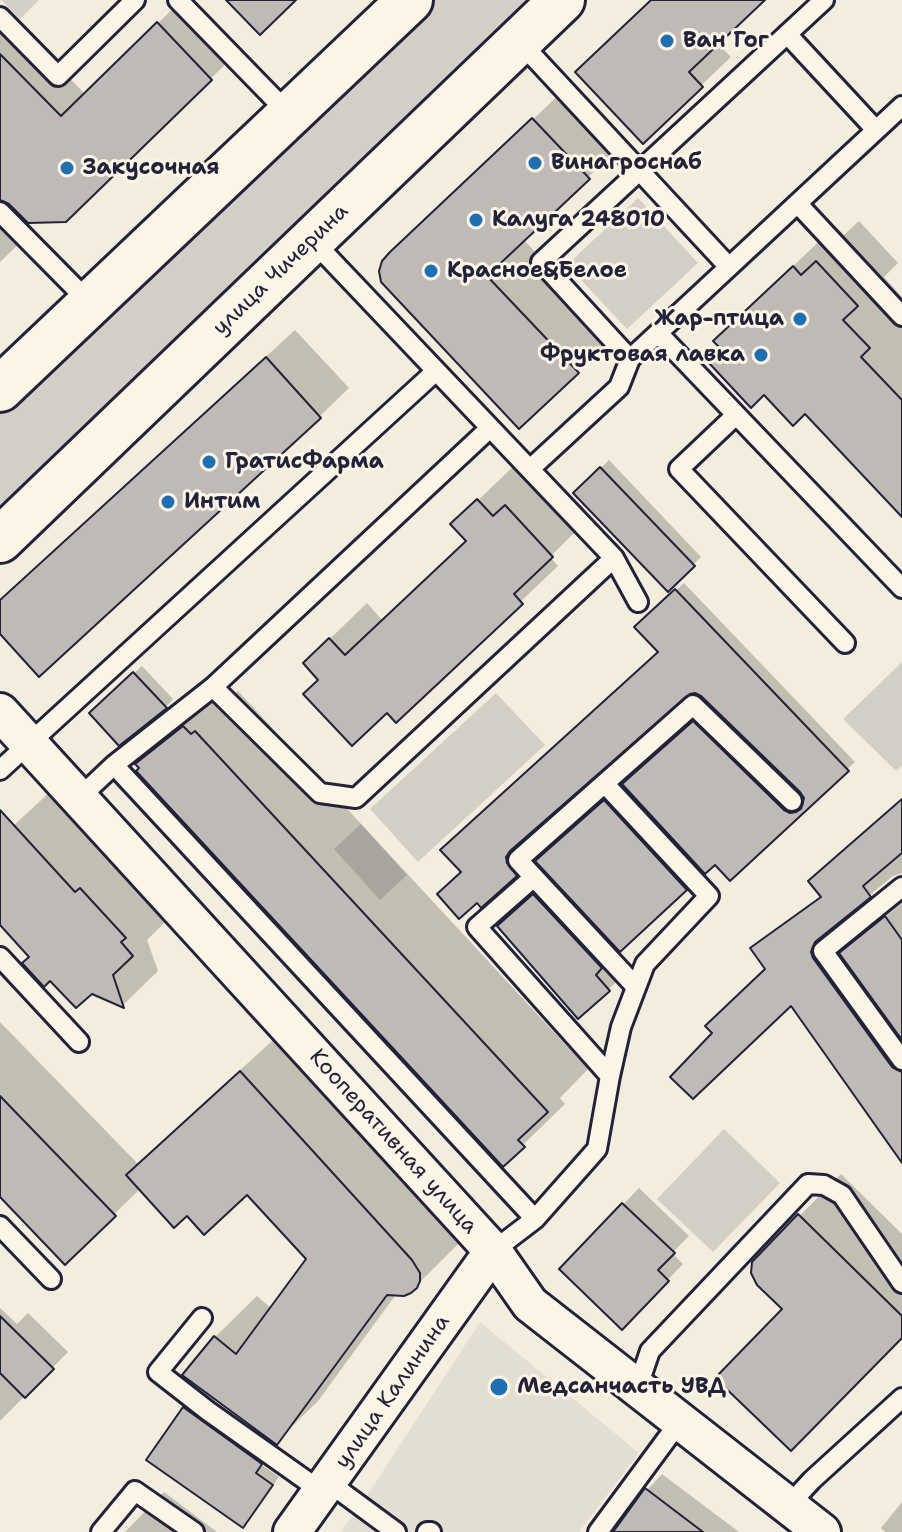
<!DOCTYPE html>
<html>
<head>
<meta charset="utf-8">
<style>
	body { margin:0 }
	canvas { display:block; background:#f3edde }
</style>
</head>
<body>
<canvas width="902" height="1532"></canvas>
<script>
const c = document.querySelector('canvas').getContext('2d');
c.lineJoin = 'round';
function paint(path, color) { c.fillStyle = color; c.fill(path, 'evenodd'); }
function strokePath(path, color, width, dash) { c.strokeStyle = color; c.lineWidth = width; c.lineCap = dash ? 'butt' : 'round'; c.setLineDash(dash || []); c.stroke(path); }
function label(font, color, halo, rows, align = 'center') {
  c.font = font + ' "Shantell Sans",sans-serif'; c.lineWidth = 6; c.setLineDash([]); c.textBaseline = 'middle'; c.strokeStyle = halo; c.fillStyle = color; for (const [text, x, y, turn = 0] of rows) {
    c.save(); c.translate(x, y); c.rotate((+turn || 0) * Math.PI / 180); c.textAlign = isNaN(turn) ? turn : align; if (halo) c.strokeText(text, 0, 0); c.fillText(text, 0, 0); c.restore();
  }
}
paint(new Path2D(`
	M480 1322 639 1453 579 1532H340L361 1505Z`), '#e3ded2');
paint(new Path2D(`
	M1 0H39L20 19Z
	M410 0H569L0 544V389Z
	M638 198 698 263 627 329 567 265Z
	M902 662V766L896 771 843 719Z
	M496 693 545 745 418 862 370 809Z
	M361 824 407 875 380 900 334 849Z
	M724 1129 780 1183 713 1252 657 1199Z`), '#d4cfc6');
paint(new Path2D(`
	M653 0H762L717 43 731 57 643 141Z
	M181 1 234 56 65 220 11 205 3 213 26 237 0 262V7L85 94Z
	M570 84 625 142 523 239 614 335 577 371 417 231Z
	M859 221 898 263 884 277 902 297V514L805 411 724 350 715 341 835 226 844 235Z
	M295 330 349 388 320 416 39 674 0 631V601Z
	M609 460 701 557 668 590 576 493Z
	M515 465 588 519 550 557 558 566 396 720 388 710 321 679 305 663 367 603 382 620 468 540 453 524Z
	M684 583 855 762 730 878 632 777 701 715 798 806 804 805 806 798 802 791 702 695 691 691 513 848V855L523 867 515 875 463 872 660 652 644 620Z
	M142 666 173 699 166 707 92 713Z
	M226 685 234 694 238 691 588 1069 560 1098 565 1104 503 1164 138 764 179 722Z
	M50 792 167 920 147 940 158 971 123 1005 92 991 31 957 0 922V838Z
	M612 794 694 881 620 949 545 853Z
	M902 801V873L893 876 822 934 818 943 821 950 902 1061V1160L792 1003 715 1033 768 969 753 948 761 940 823 896Z
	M542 888 609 960 602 966 616 982 609 989 507 918Z
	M902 903V1036L850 946Z
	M0 1022 139 1165 170 1134 283 1031 461 1238 458 1244 410 1292 397 1293 318 1401 276 1442 215 1337 257 1296 272 1309 309 1259 247 1192 187 1213 141 1188 65 1262 0 1194Z
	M841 1174 902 1234V1336L785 1309 754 1262Z
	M639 1188 689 1236 672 1253 683 1264 622 1327 561 1269Z
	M0 1308 17 1324 28 1313 68 1352 0 1421Z
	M192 1400 269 1456 262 1465 279 1477 250 1518 243 1526 148 1459 185 1408Z
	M662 1474 739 1532H615L647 1490Z
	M164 1492 217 1532H125Z
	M902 1502V1532H885L881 1528Z`), '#0003');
const building = new Path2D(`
	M226 0H296L260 35Z
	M651 0H765L689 72 703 87 643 144 575 72Z
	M157 22 212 80 66 222 28 223 9 204 0 200V54L61 116Z
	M532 118 590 179 487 276 579 373 519 429 381 282 379 271 382 261 390 252Z
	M816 261 858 306 843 320 870 348 861 357 902 400V517L805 414 793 426 764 395 751 408 709 363 722 350 713 341 793 266 801 275Z
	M266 357 321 418 39 677 0 634V600Z
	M600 467 695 566 668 592 573 493Z
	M477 499 493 516 505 505 553 557 514 594 523 604 396 723 387 713 352 746 303 694 318 680 303 663 329 638 345 655 466 541 450 524Z
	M675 589 849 771 730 881 715 865 705 874 622 784 693 721 784 810 790 813 796 812 801 809 804 798 800 792 701 696 695 693 690 694 510 851 506 857 507 863 517 876 481 908 477 903 459 919 437 894 461 872 440 850 658 652 634 627Z
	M133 672 167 708 119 746 89 713Z
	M183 726 191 734 195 731 548 1112 518 1140 525 1147 503 1167 136 771 139 768 135 764Z
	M902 799V853L863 886 871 897 815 942 811 952 813 958 892 1067 902 1072V1163L791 1006 693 1099 670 1077 712 1033 705 1026 765 969 750 948 821 897 808 881Z
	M604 800 687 890 620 952 535 861Z
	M0 810 75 892 80 888 126 938 121 942 133 956 113 975 124 1008 92 994 76 1008 50 981 44 987 22 963 29 957 0 925Z
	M533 894 602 968 596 975 610 991 578 1019 497 926Z
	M885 916 902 940V1040L839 953Z
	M240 1071 412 1260 420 1273V1281L417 1288 411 1293 404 1296 387 1295 277 1445 182 1375 214 1336 236 1354 306 1259 247 1195 204 1235 187 1216 174 1228 126 1175Z
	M0 1096 116 1216 65 1265 0 1197Z
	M622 1203 675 1253 658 1270 669 1281 622 1330 559 1269Z
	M798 1214 902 1316V1338L791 1451 715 1378 782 1309 757 1285 751 1273 752 1262Z
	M0 1316 54 1369 25 1398 0 1373Z
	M183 1407 262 1464 256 1473 273 1485 243 1528 146 1460Z
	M645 1488 703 1532H613Z`);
paint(building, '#bfbab6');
strokePath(building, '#22223b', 2);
const lane = new Path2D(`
	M178 0 290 115
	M0 17 58 76 135 0
	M787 34 876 130
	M519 41 729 267
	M902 106 658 333 902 588
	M798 204 902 316
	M0 212 90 303
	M312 240 614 558 356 798 320 793 213 687 490 428
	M658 333 630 359 541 262 824 0
	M736 415 679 469 845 643
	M530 469 619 387 630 359
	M614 558 638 602
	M114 765 535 1219
	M0 770 436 371
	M605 784 709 896 645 964 621 1027 610 1076
	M78 799 114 765 213 687
	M902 887 823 951 902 1060
	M0 957 79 1042
	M636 987 518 860 693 705 792 801
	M0 1226 51 1279
	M493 1251 535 1219 597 1149 610 1076 477 927 534 877
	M202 1318 158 1372 208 1411 321 1491
	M637 1389 650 1351 808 1184 824 1185 842 1195 902 1283
	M328 1482 396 1532
	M788 1506 812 1480 902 1398
	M101 1532 135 1491 194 1532
	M427 1532H431
	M598 1532 680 1421`);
const street = new Path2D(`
	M0 712 493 1251 530 1304 822 1532
	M292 1532 493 1251`);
const secondary = new Path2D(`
	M0 389 410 0
	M0 540 562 0`);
strokePath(lane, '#22223b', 24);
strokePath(street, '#22223b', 42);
strokePath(secondary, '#22223b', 50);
strokePath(lane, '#fcf5e5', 18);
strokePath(street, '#fcf5e5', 36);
strokePath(secondary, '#fcf5e5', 44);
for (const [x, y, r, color] of [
	[667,41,8,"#1f6fb2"],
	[535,163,8,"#1f6fb2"],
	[67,168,8,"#1f6fb2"],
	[476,220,8,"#1f6fb2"],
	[431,271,8,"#1f6fb2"],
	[800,319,8,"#1f6fb2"],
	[761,355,8,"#1f6fb2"],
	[209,462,8,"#1f6fb2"],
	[168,502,8,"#1f6fb2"],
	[499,1387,10,"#1f6fb2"]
]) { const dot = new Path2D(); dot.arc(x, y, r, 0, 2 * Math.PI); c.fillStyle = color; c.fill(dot); strokePath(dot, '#fcf5e5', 3); }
label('bold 22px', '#22223b', '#fcf5e5', [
	["Ван Гог",683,41],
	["Винагроснаб",551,163],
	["Закусочная",83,168],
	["Калуга 248010",492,220],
	["Красное&Белое",447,271],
	["Жар-птица",784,319,"right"],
	["Фруктовая лавка",745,355,"right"],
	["ГратисФарма",225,462],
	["Интим",184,502],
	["Медсанчасть УВД",517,1387]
], 'left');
label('22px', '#22223b', '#fcf5e5', [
	["улица Чичерина",281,270,-44],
	["Кооперативная улица",393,1142,48],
	["улица Калинина",393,1392,-55]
]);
</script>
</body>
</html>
